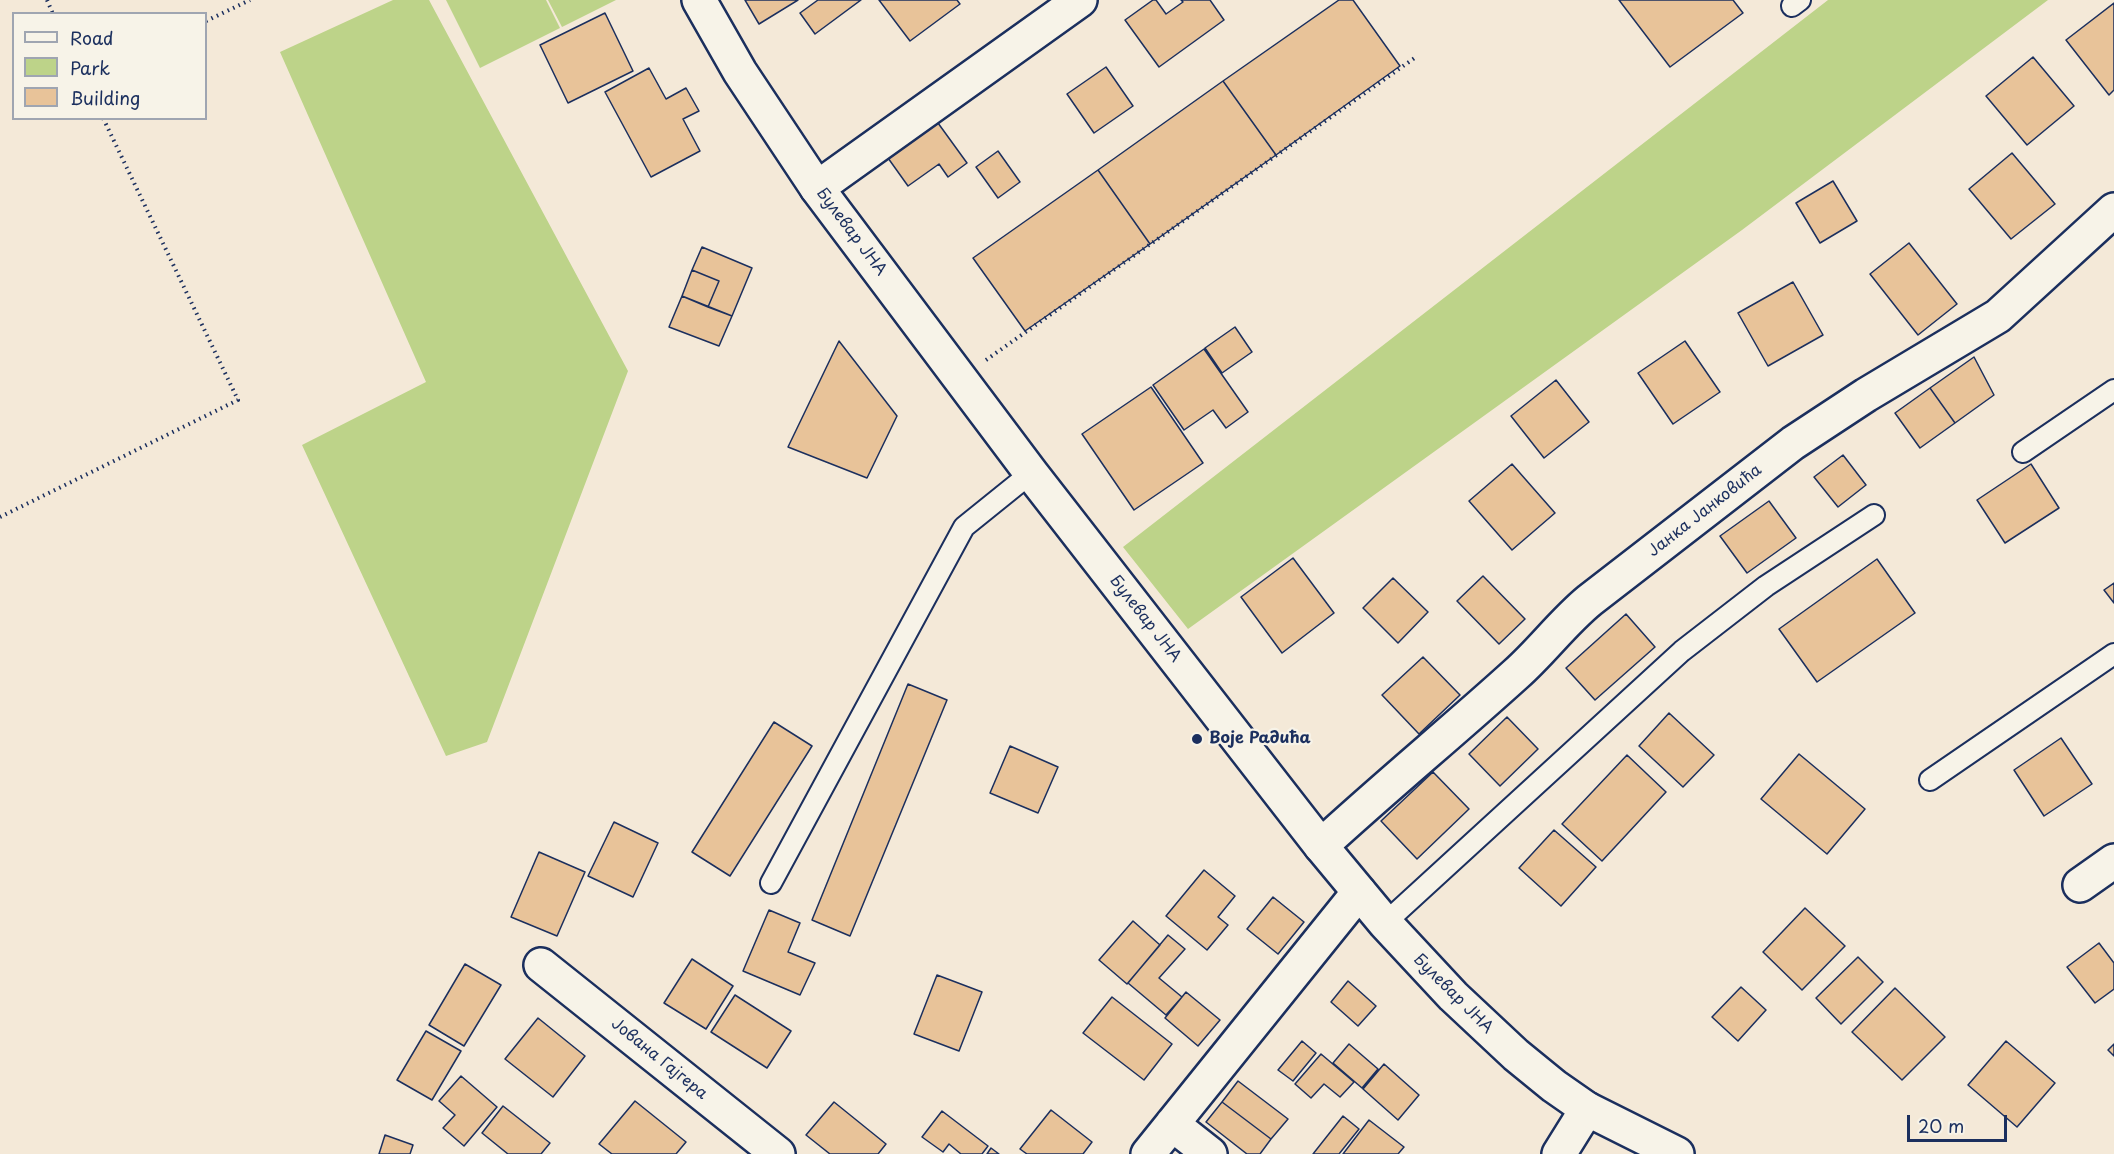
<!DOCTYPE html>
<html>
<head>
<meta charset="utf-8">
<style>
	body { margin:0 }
	#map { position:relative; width:2114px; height:1154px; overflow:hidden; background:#f4e9d8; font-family:"Playpen Sans",sans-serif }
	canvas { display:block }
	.legend { position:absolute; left:12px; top:12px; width:195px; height:108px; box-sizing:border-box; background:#f7f3e8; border:2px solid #9fa5b1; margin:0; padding:8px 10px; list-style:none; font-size:18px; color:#1b2f5e }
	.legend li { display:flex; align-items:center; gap:12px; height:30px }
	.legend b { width:30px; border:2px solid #9fa5b1 }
	.scale { position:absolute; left:1907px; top:1115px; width:100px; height:27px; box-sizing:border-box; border:3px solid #1b2f5e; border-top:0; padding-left:8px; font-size:18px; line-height:21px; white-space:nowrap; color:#1b2f5e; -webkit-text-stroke:4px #f7f3e8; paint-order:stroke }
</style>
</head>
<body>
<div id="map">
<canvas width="2114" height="1154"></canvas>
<ul class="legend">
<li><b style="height:8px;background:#f7f3e8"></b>Road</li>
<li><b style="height:16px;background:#bdd389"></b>Park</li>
<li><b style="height:16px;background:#e8c399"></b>Building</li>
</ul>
<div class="scale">20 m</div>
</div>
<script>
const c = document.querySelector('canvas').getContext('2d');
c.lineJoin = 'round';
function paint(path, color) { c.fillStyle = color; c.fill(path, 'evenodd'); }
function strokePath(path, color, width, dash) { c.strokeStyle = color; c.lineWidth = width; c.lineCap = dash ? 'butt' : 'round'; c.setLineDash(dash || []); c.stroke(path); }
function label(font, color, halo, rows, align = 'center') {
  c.font = font + ' "Playpen Sans",sans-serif'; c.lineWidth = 4.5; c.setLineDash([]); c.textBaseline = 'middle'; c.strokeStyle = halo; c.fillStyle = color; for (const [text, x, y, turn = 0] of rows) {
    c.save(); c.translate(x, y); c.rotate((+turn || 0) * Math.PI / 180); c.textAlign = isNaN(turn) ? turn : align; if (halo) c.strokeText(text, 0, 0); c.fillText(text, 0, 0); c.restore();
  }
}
paint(new Path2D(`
	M393 0H429L628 371 487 742 446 756 302 445 426 382 280 52Z
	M446 0H546L560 28 480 68Z
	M548 0H616L562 27Z
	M1828 0H2048L1742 230 1188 629 1123 547Z`), '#bdd389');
const building = new Path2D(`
	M745 0H798L759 24Z
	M818 0H861L815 34 800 13Z
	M879 0H957L960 4 910 41Z
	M1153 0H1156L1166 14 1183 2 1181 0H1210L1224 20 1159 67 1125 20Z
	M1339 0H1353L1400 66 1276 155 1223 81Z
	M1619 0H1733L1743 13 1670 67Z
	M2114 3V90L2109 95 2066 40Z
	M605 13 633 71 568 103 540 45Z
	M2033 57 2074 106 2027 145 1986 96Z
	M1106 67 1133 106 1094 133 1067 94Z
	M649 68 666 99 686 88 699 111 683 119 700 151 651 177 605 92Z
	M1223 81 1276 155 1150 244 1098 170Z
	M938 123 967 163 948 177 939 164 908 186 888 158Z
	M998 151 1020 182 998 198 976 167Z
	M2012 153 2055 204 2011 239 1969 189Z
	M1098 170 1150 244 1025 331 973 258Z
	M1833 181 1857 221 1820 243 1796 203Z
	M1909 243 1957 304 1918 335 1870 274Z
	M702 247 752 268 732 316 708 307 719 281 692 270Z
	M692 270 719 281 708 307 682 296Z
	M1793 282 1823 335 1768 366 1738 313Z
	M682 296 732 316 719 346 669 327Z
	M1235 327 1252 352 1222 373 1205 348Z
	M839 341 897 416 867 478 788 447Z
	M1685 341 1720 392 1673 424 1638 373Z
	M1204 349 1248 412 1226 428 1213 410 1184 430 1153 385Z
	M1974 357 1994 395 1955 423 1930 388Z
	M1556 380 1589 422 1544 458 1511 416Z
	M1151 387 1203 463 1134 510 1082 434Z
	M1930 388 1955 423 1920 448 1895 413Z
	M1843 455 1866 485 1838 507 1814 477Z
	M1512 464 1555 513 1512 550 1469 501Z
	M2031 464 2059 508 2005 543 1977 500Z
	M1769 501 1796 538 1747 573 1720 536Z
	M1293 558 1334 613 1282 653 1241 597Z
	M1877 559 1915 613 1817 682 1779 629Z
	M1483 576 1525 619 1499 644 1457 601Z
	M1393 578 1428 612 1398 643 1363 608Z
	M2114 583V603L2104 590Z
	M1626 614 1655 647 1595 700 1566 668Z
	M1423 657 1460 695 1419 734 1382 695Z
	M908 684 947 700 850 936 812 920Z
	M1669 713 1714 755 1683 787 1639 746Z
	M1507 717 1538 749 1500 786 1469 754Z
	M774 722 812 746 730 876 692 852Z
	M2061 738 2092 784 2044 816 2014 770Z
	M1010 746 1058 767 1038 813 990 793Z
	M1799 754 1865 809 1827 854 1761 799Z
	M1627 755 1666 792 1602 861 1562 824Z
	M1433 772 1469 809 1417 859 1381 821Z
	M614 822 658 843 633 897 588 876Z
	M1554 830 1596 867 1561 906 1519 868Z
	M539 852 585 872 557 936 511 917Z
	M1204 870 1235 896 1218 917 1228 925 1207 950 1166 916Z
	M1273 897 1304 922 1278 954 1247 929Z
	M1805 908 1845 946 1802 990 1763 952Z
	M769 910 800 923 788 952 815 963 800 995 743 971Z
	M1133 921 1160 945 1127 984 1099 960Z
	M1168 935 1185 949 1159 978 1182 997 1166 1015 1128 983Z
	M2099 943 2114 963V989L2095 1003 2067 967Z
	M1858 957 1883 982 1841 1024 1816 998Z
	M692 959 733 986 706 1029 664 1003Z
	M465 964 501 985 464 1046 429 1025Z
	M937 975 982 992 959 1051 914 1034Z
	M1348 981 1376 1006 1358 1026 1331 1002Z
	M1741 987 1766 1010 1738 1041 1712 1017Z
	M1895 988 1945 1037 1902 1080 1852 1032Z
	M1186 992 1220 1020 1198 1046 1165 1018Z
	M735 995 791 1031 767 1068 711 1032Z
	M1112 997 1172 1044 1144 1080 1083 1033Z
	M538 1018 585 1056 553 1097 505 1059Z
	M426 1031 461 1051 432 1100 397 1080Z
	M1302 1041 1316 1053 1293 1081 1278 1070Z
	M2006 1041 2055 1083 2017 1127 1968 1085Z
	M1349 1044 1378 1069 1362 1088 1333 1063Z
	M2114 1044V1056L2108 1050Z
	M1321 1054 1354 1082 1340 1097 1324 1084 1311 1098 1295 1084Z
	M1384 1064 1419 1095 1398 1120 1363 1089Z
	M461 1076 497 1107 464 1146 443 1128 455 1115 439 1101Z
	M1238 1081 1288 1119 1271 1139 1222 1102Z
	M635 1101 686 1142 676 1154H612L599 1144Z
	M834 1102 886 1144 878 1154H830L806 1135Z
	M1222 1102 1271 1139 1260 1154H1247L1206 1122Z
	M503 1106 550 1143 541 1154H508L482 1133Z
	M1051 1110 1092 1142 1083 1154H1027L1020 1149Z
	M942 1111 988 1146 982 1154H961L949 1144 943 1152 922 1137Z
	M1343 1116 1359 1129 1339 1154H1313Z
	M1369 1120 1404 1147 1398 1154H1343Z
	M385 1135 413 1145 410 1154H379Z
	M991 1148 999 1154H987Z`);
paint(building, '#e8c399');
strokePath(building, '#1b2f5e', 1.5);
const service = new Path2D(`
	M1792 6 1800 0
	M2023 452 2114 390
	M1930 780 2114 654
	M771 883 964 527 1031 473
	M1385 923 1682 651 1766 586 1874 515`);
const minor = new Path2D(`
	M817 188 1080 0
	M1321 846C1385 787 1452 732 1516 674 1542 651 1563 622 1590 600L1793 443 1866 395 1998 316 2114 210
	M2080 885 2114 861
	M541 965 778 1154
	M1172 1124 1210 1154
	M1148 1154 1359 892`);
const tertiary = new Path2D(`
	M1559 1154 1587 1109`);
const secondary = new Path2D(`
	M699 0 740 72 817 188 1031 473 1321 846 1385 923 1453 996 1516 1055 1554 1086 1587 1109 1677 1154`);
strokePath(service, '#1b2f5e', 24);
strokePath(minor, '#1b2f5e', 38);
strokePath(tertiary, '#1b2f5e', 38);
strokePath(secondary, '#1b2f5e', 38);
strokePath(new Path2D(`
	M47 0 53 14
	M206 21 250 0
	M986 360 1416 57
	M0 517 238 400 103 118`), '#1b2f5e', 4, [1.5, 4.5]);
strokePath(service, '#f7f3e8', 20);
strokePath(minor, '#f7f3e8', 33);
strokePath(tertiary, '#f7f3e8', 33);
strokePath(secondary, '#f7f3e8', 33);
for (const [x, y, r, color] of [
	[1197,739,6,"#1b2f5e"]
]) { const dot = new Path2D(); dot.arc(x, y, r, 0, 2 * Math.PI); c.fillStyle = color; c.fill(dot); strokePath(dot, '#f7f3e8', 2); }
label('16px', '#1b2f5e', '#f7f3e8', [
	["Булевар ЈНА",851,232,53],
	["Јанка Јанковића",1705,511,-38],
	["Булевар ЈНА",1145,619,52],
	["Булевар ЈНА",1453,994,45],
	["Јована Гајгера",659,1059,39]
]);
label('bold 16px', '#1b2f5e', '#f7f3e8', [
	["Воје Радића",1209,739]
], 'left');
</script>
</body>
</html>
